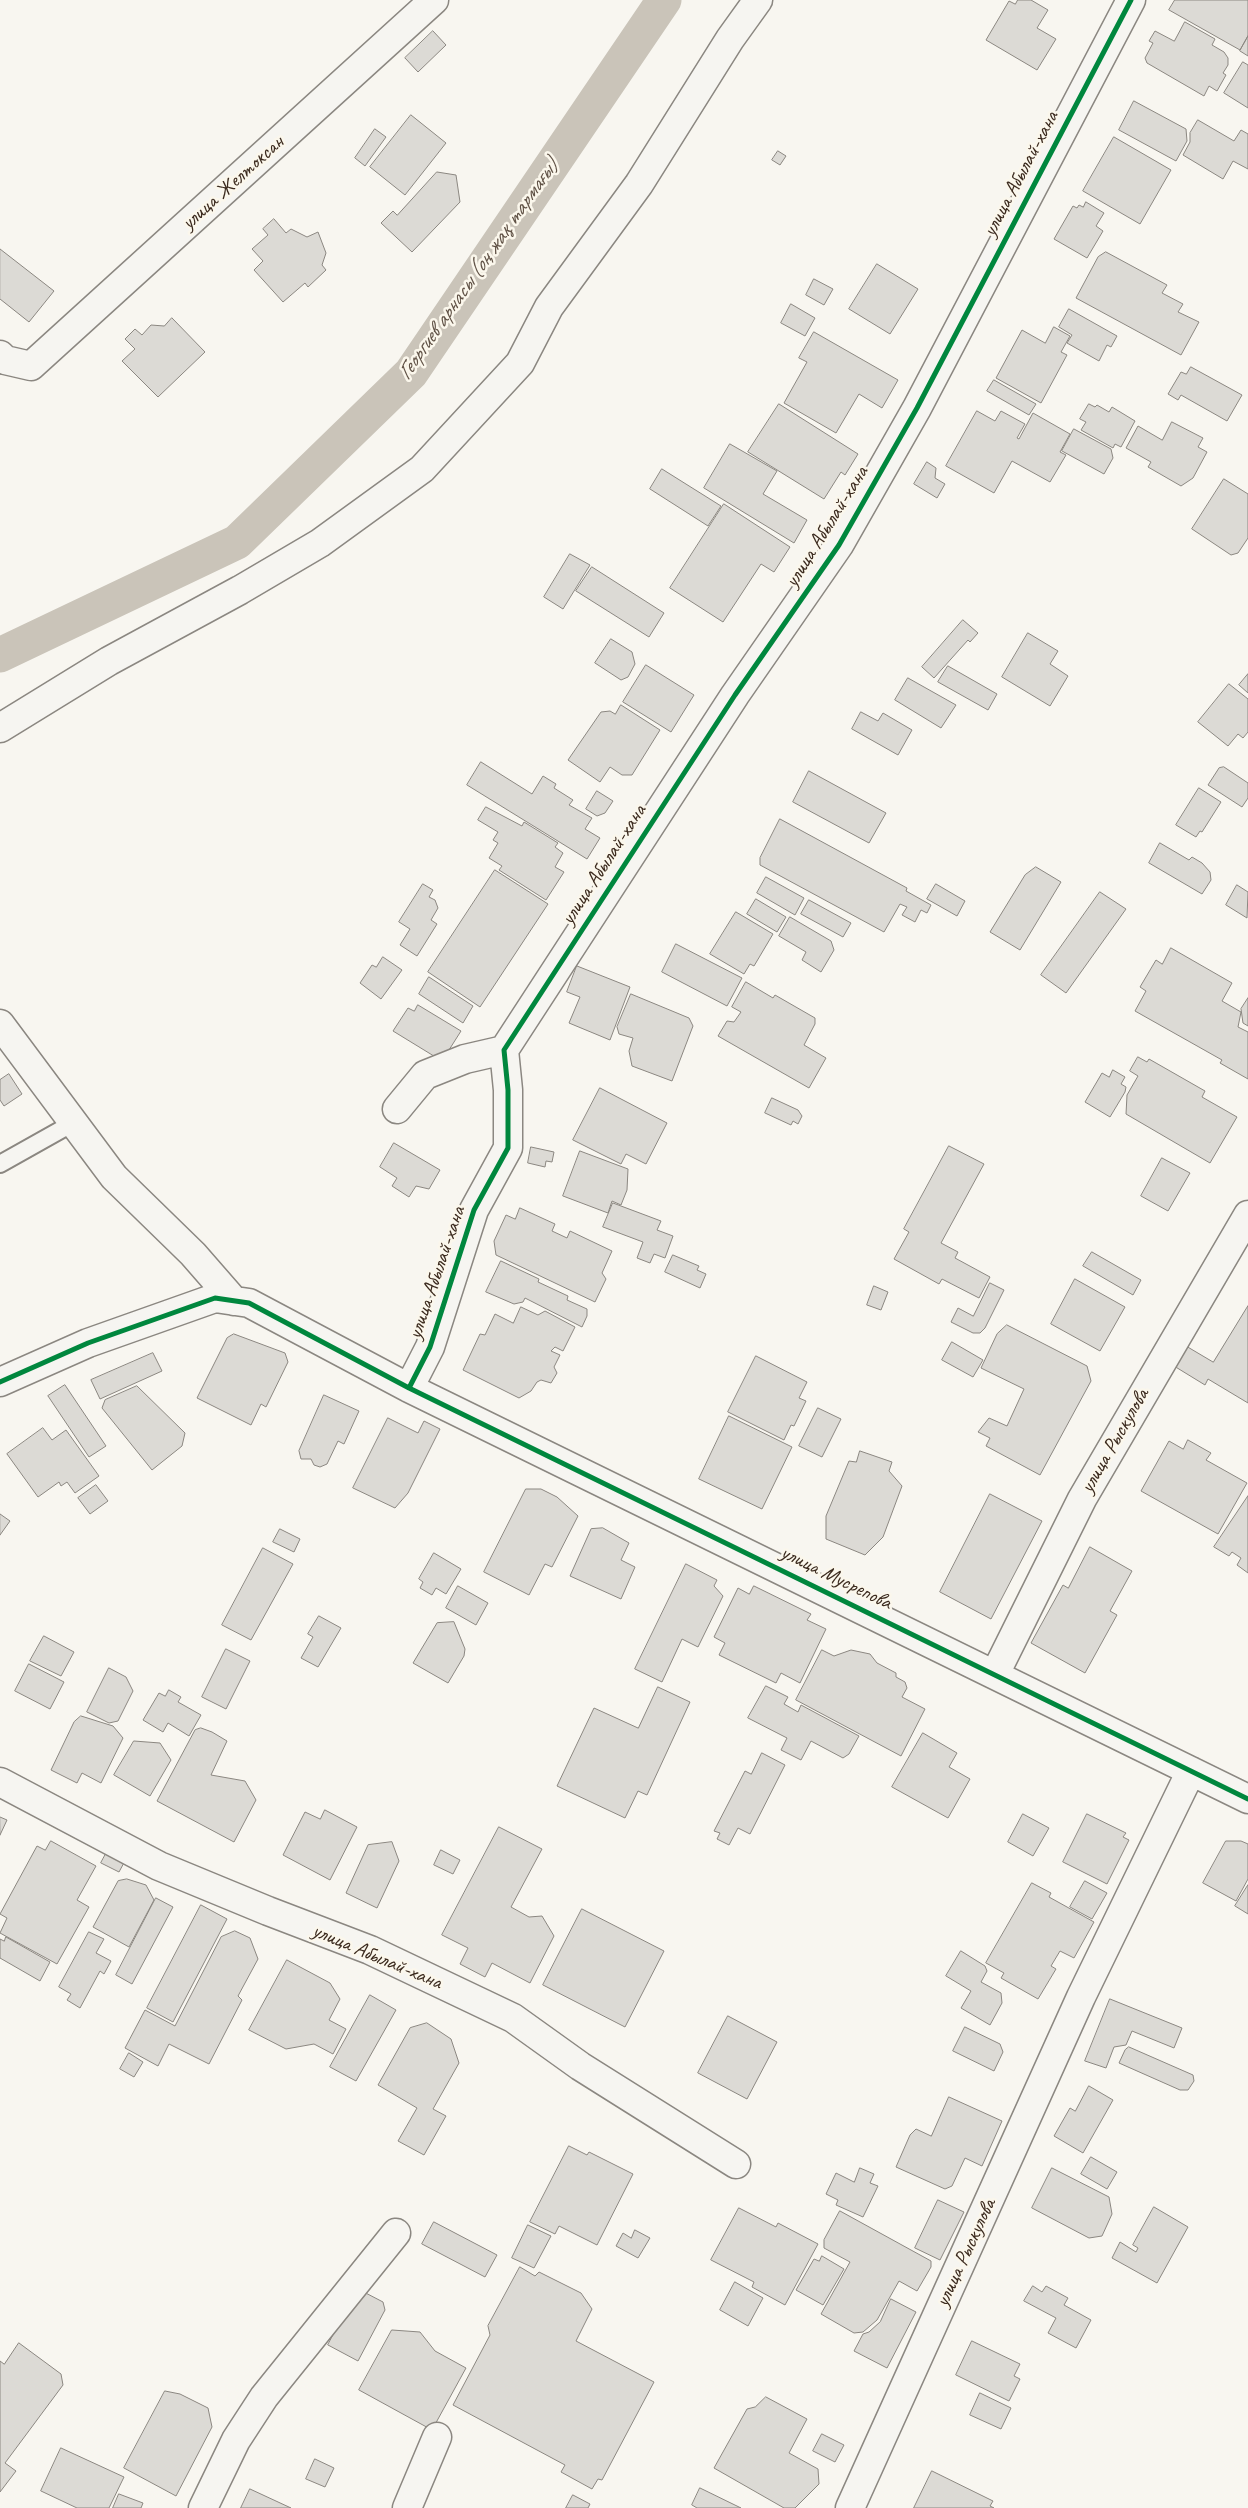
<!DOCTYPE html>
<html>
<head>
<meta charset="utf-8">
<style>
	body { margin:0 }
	canvas { display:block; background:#f8f6f0 }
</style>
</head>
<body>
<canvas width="1248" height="2508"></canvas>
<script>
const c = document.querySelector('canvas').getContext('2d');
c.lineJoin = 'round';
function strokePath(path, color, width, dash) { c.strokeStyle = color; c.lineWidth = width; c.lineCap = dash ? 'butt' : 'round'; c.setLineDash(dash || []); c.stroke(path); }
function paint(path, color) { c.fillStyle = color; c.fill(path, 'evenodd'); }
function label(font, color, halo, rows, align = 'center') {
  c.font = font + ' Caveat,sans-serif'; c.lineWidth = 5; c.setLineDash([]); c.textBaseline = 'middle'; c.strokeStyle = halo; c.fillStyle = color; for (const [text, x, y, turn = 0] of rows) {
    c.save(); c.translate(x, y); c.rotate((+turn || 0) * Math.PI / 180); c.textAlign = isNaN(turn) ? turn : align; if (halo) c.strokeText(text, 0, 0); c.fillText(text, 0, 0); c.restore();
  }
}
strokePath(new Path2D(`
	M0 655 237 542 411 373 664 0`), '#cac4b9', 35);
const building = new Path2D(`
	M1018 0H1031L1048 10 1037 28 1056 39 1037 70 986 40 1009 1 1015 4Z
	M1175 0H1248V36L1240 50 1169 10Z
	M1185 22 1215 39 1212 45 1224 52 1228 58V65L1223 73 1226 75 1217 91 1209 86 1204 96 1147 63 1145 58 1153 43 1149 41 1155 31 1174 41Z
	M433 31 446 45 418 72 405 58Z
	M1248 36V56L1240 51Z
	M1243 62 1248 65V108L1224 93Z
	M1134 101 1186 129 1187 141 1176 161 1119 130Z
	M411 115 446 143 405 195 370 167Z
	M1198 120 1234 141 1241 130 1248 134V169L1233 161 1223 179 1183 155 1190 142V133Z
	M375 129 386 137 365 166 355 158Z
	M1114 137 1171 170 1140 224 1083 191Z
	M778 151 786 156 780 165 772 160Z
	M437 172 456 175 460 202 412 252 381 223 393 211 397 215Z
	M1086 202 1104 213 1096 226 1103 231 1087 258 1054 239 1073 206 1077 208 1079 205 1083 207Z
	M274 219 286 233 291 229 307 237 318 232 326 253 322 265 326 270 308 287 305 283 283 302 254 270 263 261 252 249 268 235 263 229Z
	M0 249 54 291 29 322 0 299Z
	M1106 252 1167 285 1162 293 1183 304 1178 312 1199 322 1181 355 1076 298 1098 257Z
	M877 264 918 289 890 334 849 309Z
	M814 279 833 289 824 305 806 295Z
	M791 304 815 318 805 336 781 323Z
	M1069 309 1117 336 1111 347 1107 345 1099 361 1067 343 1072 335 1059 327Z
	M172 318 205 352 158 397 122 361 135 349 125 339 135 329 142 335 151 325 164 326Z
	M1054 327 1070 336 1061 352 1067 355 1041 403 996 378 1022 330 1045 343Z
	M814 332 898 380 882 408 859 394 836 433 784 403 807 362 799 358Z
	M1191 367 1242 395 1227 421 1181 395 1178 400 1168 394 1181 372 1186 374Z
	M994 380 1036 404 1029 415 987 391Z
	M779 404 858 454 845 475 841 472 824 499 748 452Z
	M1089 404 1095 407 1097 405 1109 412 1112 407 1135 421 1121 447 1115 444 1113 448 1081 430 1086 422 1080 419Z
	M977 411 995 421 1001 411 1025 424 1017 438 1019 439 1033 413 1070 434 1060 452 1066 455 1050 482 1012 461 994 493 946 466Z
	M1172 422 1203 438 1198 447 1207 452 1193 478 1181 486 1148 467 1151 462 1126 448 1138 426 1162 440Z
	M1074 429 1111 449 1113 458 1104 474 1062 451Z
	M730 444 777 471 763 494 807 520 794 543 704 488Z
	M927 462 936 468 935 478 945 484 937 498 914 484Z
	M662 469 721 506 708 526 650 489Z
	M1224 479 1248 494V538L1238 553 1231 555 1192 529Z
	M724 504 790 547 774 572 761 564 723 622 670 588Z
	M570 554 590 565 563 609 544 597Z
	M592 567 664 613 649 637 576 591Z
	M963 620 978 633 970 642 968 640 934 678 922 667Z
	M1028 633 1058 651 1050 664 1068 676 1050 706 1002 677Z
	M611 639 632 652 635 664 628 677 621 680 595 663Z
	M646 665 694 695 671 732 623 702Z
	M948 666 997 694 988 710 938 682Z
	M1248 674V693L1239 685Z
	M908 678 956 705 941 728 895 700Z
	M1229 684 1248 699V732L1243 738 1238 734 1228 746 1198 722Z
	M621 705 660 730 632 775H622L610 767 600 782 568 760 601 712 610 711 615 714Z
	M861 712 878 721 883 713 912 730 898 755 852 729Z
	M481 762 532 794 543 776 556 784 554 788 573 800 569 805 592 818 585 829 600 838 587 859 467 785Z
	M1224 767 1248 783V798L1242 807 1208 785 1219 768Z
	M809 771 886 813 869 843 793 802Z
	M1199 788 1221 802 1202 832 1200 831 1196 837 1176 825Z
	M597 791 613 801 605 813 597 816 586 809Z
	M486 807 522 826 524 822 558 843 555 847 563 853 555 867 564 872 546 900 499 870 502 866 489 858 498 843 493 840 498 832 478 820Z
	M780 819 907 888 906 891 931 905 927 913 921 910 915 922 902 915 907 907 900 904 884 932 760 865V858Z
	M1160 843 1189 860 1192 857 1202 863 1210 872 1211 880 1202 894 1149 863Z
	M1036 867 1061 882 1020 950 990 932 1025 875Z
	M495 870 548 904 480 1007 428 972Z
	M766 877 804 898 795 915 757 893Z
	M423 884 433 890 429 897 435 900 438 908 431 920 437 924 417 956 400 945 410 929 399 922Z
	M936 884 965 901 957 916 927 899Z
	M1237 885 1248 892 1247 918 1226 905Z
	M1100 892 1126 909 1066 993 1041 975Z
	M756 899 786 917 777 932 747 914Z
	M809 900 851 923 843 937 801 914Z
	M736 912 773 934 754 966 750 964 744 974 710 954Z
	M790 917 831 941 834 950 821 972 802 960 806 952 779 936Z
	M676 944 742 978 727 1006 662 972Z
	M1171 948 1232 983 1222 1001 1241 1012 1238 1027 1248 1032V1079L1220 1063 1222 1060 1135 1011 1146 991 1140 987 1156 960 1162 964Z
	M383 957 402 970 381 999 360 983 372 965 376 967Z
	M577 966 630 987 610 1040 569 1023 580 997 567 992Z
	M429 977 473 1006 463 1023 419 994Z
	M746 982 773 998 775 995 815 1018V1024L804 1045 826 1058 809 1088 718 1036 727 1021 734 1022 741 1012 732 1007Z
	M631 994 689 1018 693 1026 672 1081 632 1066 629 1051 633 1038 619 1034 617 1027Z
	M1248 998V1026L1243 1023 1241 1009Z
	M418 1005 461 1031 442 1061 393 1031 408 1008 414 1011Z
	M1138 1057 1147 1062 1149 1059 1205 1091 1202 1097 1237 1117 1210 1163 1126 1114 1127 1095 1138 1076 1130 1071Z
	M1113 1070 1125 1077 1121 1084 1126 1087 1125 1092 1110 1117 1085 1102 1102 1073 1109 1077Z
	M9 1074 22 1094 4 1106 0 1100V1080Z
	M600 1088 667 1123 646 1164 626 1154 621 1164 573 1140Z
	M772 1098 798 1110 802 1116 798 1124 793 1121 791 1125 765 1113Z
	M394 1143 440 1170 429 1189 416 1186 409 1197 392 1186 397 1178 380 1167Z
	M949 1146 984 1164 941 1243 958 1252 955 1258 990 1277 979 1298 942 1279 939 1284 894 1259 909 1232 904 1229Z
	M531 1147 554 1152 552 1162 546 1161 545 1167 528 1163Z
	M580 1151 628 1169 627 1190 621 1205 612 1201 608 1213 563 1196Z
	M1162 1158 1190 1173 1168 1211 1141 1196Z
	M613 1203 661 1221 657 1230 673 1236 665 1258 654 1254 650 1263 637 1258 643 1242 603 1227Z
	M520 1208 555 1224 552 1231 567 1238 570 1231 612 1251 602 1273 606 1279 595 1302 496 1255 494 1241 506 1215 515 1219Z
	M1092 1252 1141 1280 1133 1295 1083 1266Z
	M673 1255 699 1266 697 1270 706 1274 700 1288 665 1272Z
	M501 1261 539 1279 538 1282 568 1296 567 1300 587 1309V1316L582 1327 525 1298 523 1302 514 1304 486 1292Z
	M1075 1279 1125 1307 1100 1351 1051 1324Z
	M990 1283 1004 1290 985 1328 980 1333H973L951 1322 958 1308 973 1316Z
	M874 1286 888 1292 881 1310 867 1305Z
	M1248 1306V1403L1208 1379 1205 1385 1174 1366 1186 1346 1213 1362Z
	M521 1307 538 1315 545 1311 575 1327 563 1351 555 1347 551 1351 560 1355 554 1367 557 1373 551 1383 541 1380 537 1382 531 1391 519 1398 463 1370 480 1334 485 1335 495 1314 513 1323Z
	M1007 1325 1087 1366 1091 1381 1040 1475 986 1446 990 1438 978 1432 989 1418 1007 1426 1024 1389 981 1368 997 1334Z
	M234 1334 285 1353 288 1362 266 1407 261 1404 251 1425 197 1398 227 1338Z
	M952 1342 983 1360 973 1377 942 1360Z
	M153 1353 162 1371 100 1399 91 1380Z
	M756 1356 807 1382 799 1398 806 1401 794 1426 791 1425 784 1440 728 1412Z
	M65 1385 106 1446 89 1457 48 1396Z
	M137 1386 185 1433 182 1446 152 1470 102 1408 105 1400Z
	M324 1395 359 1411 344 1444 338 1441 327 1464 320 1467 314 1465 311 1459H301L299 1451Z
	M818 1408 841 1419 822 1457 799 1446Z
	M729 1416 792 1447 762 1509 699 1479Z
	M388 1418 418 1433 424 1421 440 1429 408 1493 395 1508 353 1488Z
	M43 1428 52 1440 66 1430 99 1476 75 1493 67 1482 61 1486 59 1482 38 1497 7 1454Z
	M1188 1440 1211 1453 1206 1460 1247 1483 1218 1534 1141 1491 1169 1441 1183 1449Z
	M860 1451 892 1462 889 1471 902 1486 883 1537 865 1555 826 1539V1516L849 1461 856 1462Z
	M96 1485 108 1501 90 1514 78 1498Z
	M526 1489H541L557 1497 578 1516 552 1567 545 1564 529 1595 484 1572Z
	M990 1494 1042 1521 991 1619 940 1592Z
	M1248 1496V1573L1237 1565 1241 1558 1232 1552 1229 1556 1214 1547Z
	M0 1514 10 1521 0 1535Z
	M603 1528 629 1543 621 1560 635 1567 621 1599 570 1576 591 1529Z
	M280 1529 300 1539 294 1552 273 1542Z
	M1090 1547 1132 1571 1110 1611 1117 1615 1085 1673 1031 1643 1063 1585 1068 1588Z
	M263 1548 293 1564 251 1640 222 1625Z
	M434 1553 461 1569 446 1594 436 1588 432 1595 420 1588 423 1582 419 1579Z
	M686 1564 717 1580 714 1586 723 1596 698 1647 682 1639 662 1682 635 1669Z
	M458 1586 488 1603 476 1625 446 1608Z
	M754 1586 811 1614 807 1620 826 1629 800 1683 781 1673 776 1683 719 1655 725 1643 714 1637 738 1588 749 1594Z
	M319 1616 341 1628 318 1667 301 1658 313 1637 308 1634Z
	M454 1622 465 1649 464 1656 448 1683 413 1663 437 1623Z
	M44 1636 74 1652 61 1676 30 1661Z
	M226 1649 250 1661 226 1709 202 1697Z
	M822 1650 834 1656 851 1650 870 1654 877 1663 896 1673V1677L905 1682 907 1688 902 1697 925 1709 901 1756 796 1700Z
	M29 1664 64 1682 50 1709 15 1691Z
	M109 1668 126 1677 133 1691 118 1721 109 1723 87 1712Z
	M766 1686 788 1697 784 1704 798 1712 801 1705 859 1736 849 1754 843 1758 811 1741 801 1760 781 1750 787 1738 748 1718Z
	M658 1687 690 1702 647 1795 638 1791 625 1818 557 1786 594 1708 638 1728Z
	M169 1690 181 1697 178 1702 201 1715 189 1736 168 1723 163 1732 143 1720 159 1693 165 1696Z
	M81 1716 113 1726 123 1738 101 1783 82 1773 77 1783 51 1770 74 1722Z
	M201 1728 212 1732 227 1741 211 1775 245 1781 256 1800 234 1842 157 1801 195 1730Z
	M923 1733 957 1753 949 1767 970 1779 948 1818 892 1787Z
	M134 1741 160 1743 171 1760 150 1796 114 1775Z
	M762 1753 785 1765 750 1834 738 1828 729 1845 717 1839 720 1833 714 1831 745 1771 751 1774Z
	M325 1810 357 1827 330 1880 283 1855 305 1812 320 1819Z
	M1023 1814 1049 1828 1033 1856 1008 1842Z
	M1087 1814 1126 1833 1123 1837 1129 1840 1107 1884 1063 1862Z
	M0 1817 7 1820 0 1835Z
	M499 1827 542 1849 511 1907 529 1917 542 1916 554 1936 530 1983 492 1963 485 1977 460 1964 468 1948 442 1935Z
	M51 1841 96 1866 77 1900 89 1907 57 1964 0 1933 7 1918 0 1914 37 1846 45 1850Z
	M1226 1841H1241L1248 1844V1879L1236 1901 1203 1883Z
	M392 1842 399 1861 377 1908 346 1893 368 1845Z
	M108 1850 126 1859 119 1872 101 1863Z
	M441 1850 460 1860 453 1874 434 1865Z
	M127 1879 146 1885 154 1900 129 1947 93 1927 118 1881Z
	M1085 1881 1107 1893 1092 1919 1070 1907Z
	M1032 1883 1051 1893 1049 1897 1094 1922 1074 1958 1060 1951 1051 1966 1056 1969 1038 1999 1001 1978 1004 1973 986 1963Z
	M1248 1885V1914L1235 1906Z
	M156 1898 173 1907 132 1984 116 1975Z
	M201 1905 227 1919 173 2022 147 2008Z
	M582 1909 664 1951 625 2027 543 1985Z
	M235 1931 250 1938 258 1959 238 1996 242 2000 209 2064 169 2044 158 2066 125 2048 145 2010 175 2026 221 1937Z
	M89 1932 104 1939 96 1953 111 1961 104 1974 100 1971 80 2008 67 2000 71 1994 59 1987Z
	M6 1937 50 1962 40 1981 0 1958V1939L4 1941Z
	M961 1951 985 1966 987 1971 981 1982 1001 1993 1002 2003 990 2025 961 2008 971 1991 946 1976Z
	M287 1960 330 1983 340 1999 329 2020 346 2029 333 2054 314 2044 286 2049 249 2030Z
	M370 1995 396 2010 356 2081 330 2067Z
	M1110 1999 1182 2028 1174 2048 1132 2031 1126 2045 1114 2047 1106 2068 1085 2061Z
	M728 2016 777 2042 747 2099 698 2073Z
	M427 2023 451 2039 459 2063 433 2109 446 2116 424 2155 398 2141 417 2108 378 2085 410 2028Z
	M965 2027 1000 2044 1003 2052 994 2071 953 2051Z
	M1129 2047 1193 2075 1194 2081 1188 2090H1180L1119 2063 1125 2050Z
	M129 2053 143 2062 134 2077 120 2069Z
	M1089 2086 1113 2100 1083 2153 1054 2136 1070 2108 1075 2111Z
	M949 2097 1002 2121 982 2166 965 2158 952 2186 945 2189 896 2167 910 2135 916 2129 931 2136Z
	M569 2146 587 2155 589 2152 633 2174 597 2245 559 2226 555 2234 530 2222Z
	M1091 2157 1117 2172 1107 2189 1081 2174Z
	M860 2168 874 2174 870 2183 878 2186 863 2217 836 2205 838 2200 826 2194 836 2173 854 2182Z
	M1052 2168 1109 2197 1112 2214 1102 2236 1089 2238 1032 2208Z
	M938 2200 964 2212 940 2260 915 2248Z
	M1154 2207 1188 2227 1157 2283 1112 2258 1120 2242 1136 2252 1138 2248 1133 2245Z
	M739 2208 776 2227 778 2223 818 2244 785 2305 752 2287 754 2282 711 2260Z
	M840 2211 931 2261V2267L917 2291 899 2281 877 2320 863 2332 854 2333 821 2314 850 2262 824 2248V2240Z
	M434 2222 497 2255 485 2277 422 2244Z
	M528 2225 551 2236 534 2268 512 2258Z
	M635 2230 650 2238 638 2258 616 2246 623 2233 631 2238Z
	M822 2256 844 2269 823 2305 796 2290 814 2259 819 2261Z
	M520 2267 535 2276 539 2272 581 2293 592 2309 576 2341 654 2382 602 2480 598 2479 592 2489 561 2472 565 2465 453 2405 490 2335 488 2326Z
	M735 2282 763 2298 748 2326 720 2310Z
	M1033 2286 1042 2292 1046 2286 1068 2298 1064 2305 1091 2320 1076 2348 1048 2333 1056 2318 1024 2301Z
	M358 2289 383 2302 385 2310 358 2361 328 2345Z
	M891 2299 916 2312 887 2368 854 2351 863 2334 869 2332 880 2322Z
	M392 2330 420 2332 435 2351 466 2368 432 2430 359 2390Z
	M972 2341 1020 2364 1014 2376 1020 2379 1009 2401 956 2375Z
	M19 2343 61 2374 63 2385 5 2463 16 2471 0 2492V2361L4 2364Z
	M165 2391 180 2394 208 2408 212 2427 176 2496 124 2468Z
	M980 2393 1011 2408 1001 2429 970 2415Z
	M766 2397 807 2419 789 2453 818 2469 819 2484 795 2508H784L714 2468 747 2409 755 2407Z
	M822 2434 844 2445 835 2462 813 2451Z
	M61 2448 124 2477 109 2508H77L41 2491Z
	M315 2459 334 2468 325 2487 306 2479Z
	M932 2471 993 2501 990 2506 994 2508H914Z
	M700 2488 741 2508H697L692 2505Z
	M250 2489 291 2508H241Z
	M119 2494 143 2503 141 2508H113Z
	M573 2495 590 2504 588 2508H566Z`);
paint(building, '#dcdad5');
strokePath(building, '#8b8781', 1);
const lane = new Path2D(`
	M0 1164 73 1123`);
const street = new Path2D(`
	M0 355 5 360 31 366 434 0
	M0 728 109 661 240 590 320 543 422 469 520 363 549 307 639 184 730 39 758 0
	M0 1024 114 1177 193 1254 234 1301
	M397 1109 425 1075 465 1059 504 1050
	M0 1382 88 1343 215 1298 249 1303 409 1388 1248 1799
	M409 1388 430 1347 474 1210 508 1148V1090L504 1050 735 695 839 545 917 408 1131 0
	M995 1674 1082 1499 1248 1215
	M0 1782 159 1866 268 1911 370 1950 513 2018 580 2066 736 2164
	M203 2508 236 2440 264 2397 396 2233
	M407 2508 437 2437
	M850 2508 1081 1997 1191 1771`);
strokePath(lane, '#8b8781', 20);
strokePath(street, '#8b8781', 31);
strokePath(lane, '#f6f5f1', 16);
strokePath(street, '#f6f5f1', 28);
strokePath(new Path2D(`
	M0 1382 88 1343 215 1298 249 1303 409 1388 1248 1799
	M409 1388 430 1347 474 1210 508 1148V1090L504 1050 735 695 839 545 917 408 1131 0`), '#00873e', 5);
label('21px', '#3b2a1e', '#fbf7ec', [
	["улица Абылай-хана",1021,174,-62],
	["улица Желтоксан",233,183,-42],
	["улица Абылай-хана",827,527,-58],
	["улица Абылай-хана",604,865,-57],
	["улица Абылай-хана",437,1273,-71],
	["улица Рыскулова",1115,1441,-60],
	["улица Мусрепова",836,1578,26],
	["улица Абылай-хана",377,1957,23],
	["улица Рыскулова",966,2253,-65]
]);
label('italic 22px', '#605246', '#fbf7ec', [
	["Георгиев арнасы (оң жақ тармағы)",478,270,-55]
]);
</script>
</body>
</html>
